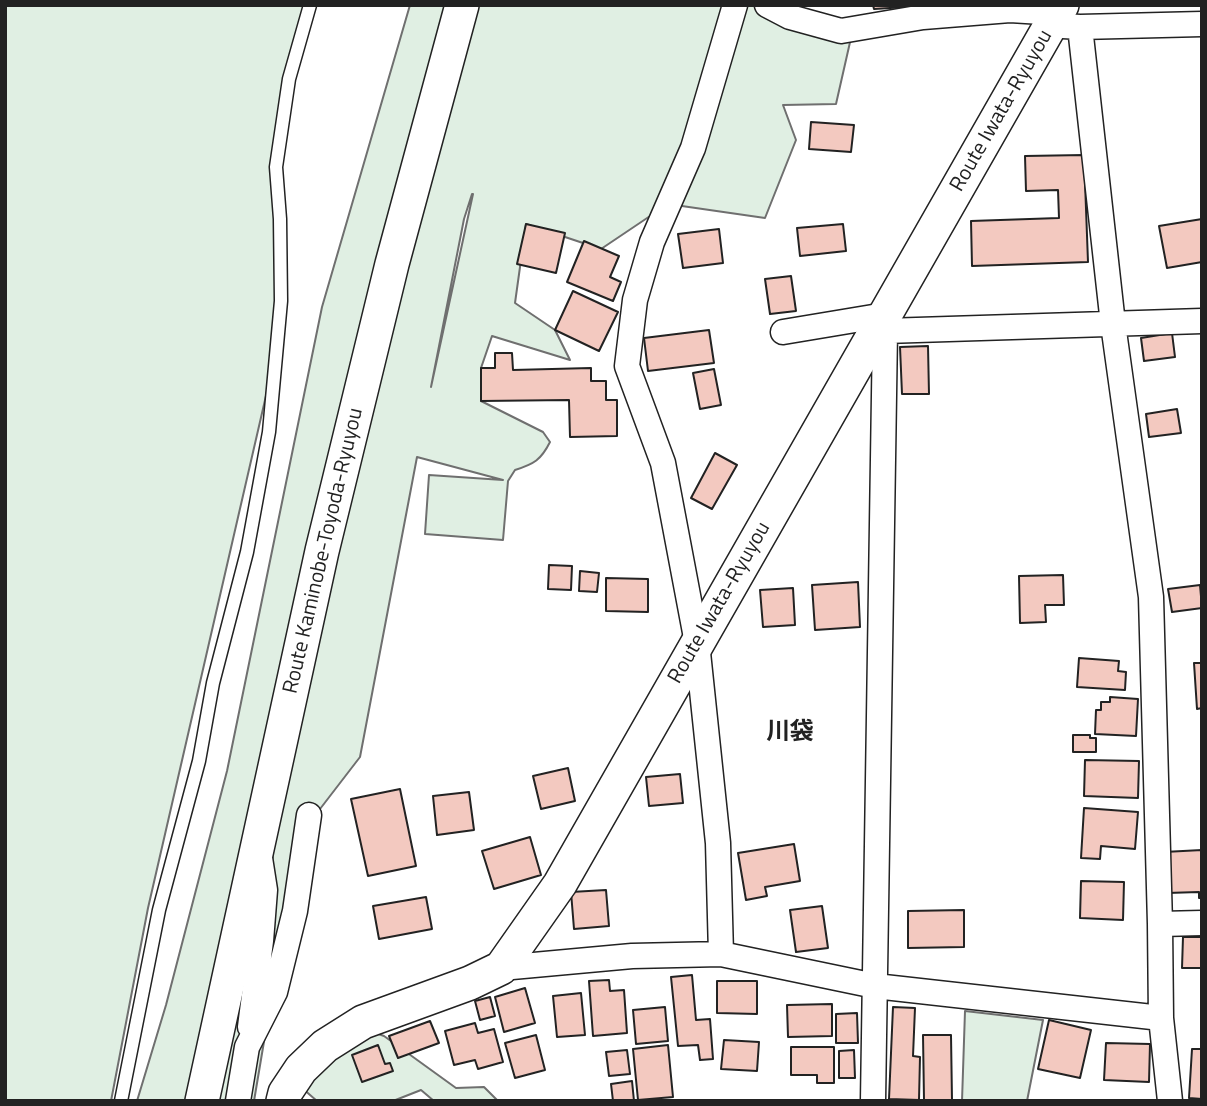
<!DOCTYPE html>
<html>
<head>
<meta charset="utf-8">
<style>
	body { margin:0 }
	#map { position:relative; width:1207px; height:1106px; overflow:hidden; background:#fff; font-family:"Titillium Web",sans-serif }
	canvas { display:block }
	.frame { position:absolute; inset:0; border:7px solid #222; pointer-events:none }
</style>
</head>
<body>
<div id="map">
<canvas width="1207" height="1106"></canvas>
<div class="frame"></div>
</div>
<script>
const c = document.querySelector('canvas').getContext('2d');
c.lineJoin = 'round';
function paint(path, color) { c.fillStyle = color; c.fill(path, 'evenodd'); }
function strokePath(path, color, width, dash) { c.strokeStyle = color; c.lineWidth = width; c.lineCap = dash ? 'butt' : 'round'; c.setLineDash(dash || []); c.stroke(path); }
function label(font, color, halo, rows, align = 'center') {
  c.font = font + ' "Titillium Web","Noto Sans JP",sans-serif'; c.lineWidth = 5; c.setLineDash([]); c.textBaseline = 'middle'; c.strokeStyle = halo; c.fillStyle = color; for (const [text, x, y, turn = 0] of rows) {
    c.save(); c.translate(x, y); c.rotate((+turn || 0) * Math.PI / 180); c.textAlign = isNaN(turn) ? turn : align; if (halo) c.strokeText(text, 0, 0); c.fillText(text, 0, 0); c.restore();
  }
}
const green = new Path2D(`
	M5 5H314L282 123 277 348 148 908 111 1101H5Z
	M410 5H777L853 29 836 104 783 105 796 140 765 218 668 204 601 249 526 224 515 303 555 330 570 360 492 336 481 368V401L543 432 550 442C541 460 534 464 515 470L508 481 503 540 425 534 429 475 503 480 417 457 360 757 320 809 271 1000 254 1101H137L166 1005 227 771 322 307ZM472 194H473L431 387 464 219Z
	M965 1011 1043 1020 1027 1101H962Z
	M357 1026 384 1036 456 1088 484 1087 498 1101H434L421 1090 393 1101H317L302 1088Z`);
paint(green, '#e0efe3');
strokePath(green, '#6f6f6f', 2);
const building = new Path2D(`
	M873 5H906V7L874 9Z
	M811 122 854 125 851 152 809 149Z
	M1084 155 1088 262 972 266 971 221 1059 218 1058 190 1026 191 1025 156Z
	M1202 219V262L1167 268 1159 226Z
	M526 224 565 233 556 273 517 264Z
	M843 224 846 251 800 256 797 228Z
	M719 229 723 263 683 268 678 234Z
	M584 241 619 256 610 277 621 282 613 301 567 282Z
	M791 276 796 311 770 314 765 279Z
	M573 291 618 312 599 351 555 330Z
	M709 330 714 363 648 371 644 338Z
	M1172 333 1175 357 1144 361 1141 338Z
	M928 346 929 394H902L900 347Z
	M495 353H512L513 370 591 368V381H606V400H617V436L570 437 569 400 481 401V368H495Z
	M714 369 721 405 700 409 693 373Z
	M1177 409 1181 433 1149 437 1146 414Z
	M715 453 737 465 712 509 691 498Z
	M549 565 572 566 571 590 548 589Z
	M580 571 599 573 597 592 579 591Z
	M1063 575 1064 605H1045L1046 622 1020 623 1019 576Z
	M606 578 648 579V612L606 611Z
	M858 582 860 627 815 630 812 585Z
	M1200 585 1202 608 1172 612 1168 589Z
	M793 588 795 625 763 627 760 590Z
	M1079 658 1119 661 1118 671 1126 672 1125 690 1077 687Z
	M1194 663H1202V708L1197 709Z
	M1110 697 1138 699 1136 736 1095 734 1096 710H1101V702H1110Z
	M1073 735H1090V738H1096V752H1073Z
	M1085 760 1139 761 1138 798 1084 796Z
	M568 768 575 801 541 809 533 776Z
	M680 774 683 803 649 806 646 777Z
	M400 789 416 866 368 876 351 799Z
	M469 792 474 830 437 835 433 796Z
	M1084 808 1138 812 1135 849 1101 846 1100 859 1081 858Z
	M530 837 541 875 494 889 482 851Z
	M794 844 800 881 765 887 767 896 746 900 738 853Z
	M1202 850V898H1199V892L1167 893 1164 852Z
	M1081 881 1124 882 1123 920 1080 918Z
	M606 890 609 926 574 929 571 892Z
	M426 897 432 929 379 939 373 906Z
	M822 906 828 948 796 952 790 910Z
	M964 910V947L908 948V911Z
	M1183 937H1202V968H1182Z
	M692 975 696 1020 710 1019 713 1059 700 1060 698 1045 678 1046 671 977Z
	M609 980 610 991 624 990 627 1033 593 1036 589 981Z
	M717 981H757V1014L717 1013Z
	M525 988 535 1023 504 1032 495 997Z
	M581 993 585 1035 557 1037 553 996Z
	M490 997 495 1016 480 1020 475 1001Z
	M832 1004V1036L788 1037 787 1005Z
	M665 1007 668 1041 636 1044 633 1010Z
	M893 1007 915 1008 913 1056 920 1057 919 1100 889 1099Z
	M857 1013 858 1043H836V1014Z
	M1049 1020 1091 1030 1080 1078 1038 1069Z
	M430 1021 439 1043 398 1058 389 1036Z
	M475 1023 478 1033 494 1029 503 1062 478 1069 475 1060 454 1065 445 1031Z
	M536 1035 545 1070 515 1078 505 1043Z
	M923 1035H951L952 1100H924Z
	M724 1040 759 1042 757 1071 721 1069Z
	M1106 1043 1150 1044 1149 1082 1104 1080Z
	M378 1045 385 1064 390 1063 393 1071 362 1082 352 1055Z
	M668 1045 673 1097 638 1100 633 1049Z
	M791 1047H834V1083H817V1075H791Z
	M1192 1049H1202V1099L1189 1098Z
	M627 1050 630 1074 609 1076 606 1052Z
	M854 1050 855 1078H839V1051Z
	M632 1081 634 1101H613L611 1084Z`);
paint(building, '#f3c9c0');
strokePath(building, '#222', 2);
const lane = new Path2D(`
	M121 1101 159 910 199 761 213 683 247 552 269 432 281 301 280 219 276 167 289 79 310 5`);
const street = new Path2D(`
	M767 5 790 17 841 31 923 17 1010 10 1058 13
	M1063 26 1080 27 1202 24
	M1080 27 1113 324 1151 597 1160 924 1161 1018 1170 1101
	M879 325 885 331 1202 321
	M783 332 885 315
	M1160 924 1202 923
	M721 954 718 843 697 643 663 463 627 366 635 300 652 242 693 148 735 5
	M501 968 632 956 721 954 875 986 1161 1018
	M250 1027 261 941 265 890 260 858
	M238 1101 247 1047 275 992 295 911 309 815
	M873 1101 885 331`);
const secondary = new Path2D(`
	M202 1101 322 551 392 264 462 5
	M283 1101 285 1093 301 1069 325 1046 363 1022 470 983 501 968 560 884 1062 5`);
strokePath(lane, '#222', 15);
strokePath(street, '#222', 27);
strokePath(secondary, '#222', 36);
strokePath(lane, '#fff', 12);
strokePath(street, '#fff', 24);
strokePath(secondary, '#fff', 33);
label('21px', '#222', '#fff', [
	["Route Iwata-Ryuyou",1002,111,-60],
	["Route Kaminobe-Toyoda-Ryuyou",324,551,-77],
	["Route Iwata-Ryuyou",720,603,-60]
]);
label('bold 24px', '#222', '#fff', [
	["川袋",790,733]
]);
</script>
</body>
</html>
